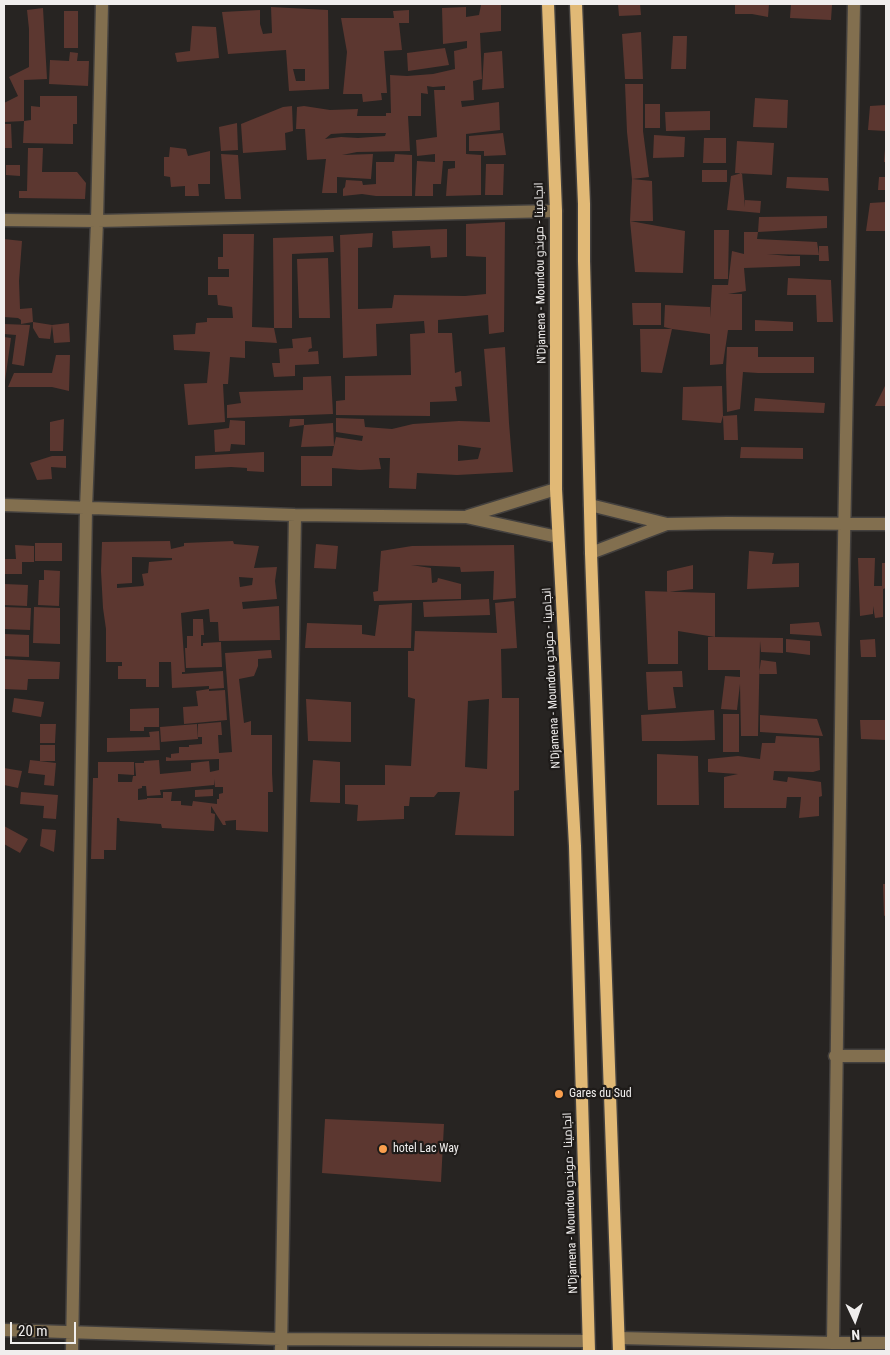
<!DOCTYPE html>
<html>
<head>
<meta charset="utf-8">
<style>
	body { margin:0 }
	#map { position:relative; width:890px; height:1355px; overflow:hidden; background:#272422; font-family:"Roboto Condensed",sans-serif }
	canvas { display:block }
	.frame { position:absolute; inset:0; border:5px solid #f0eeed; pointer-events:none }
	.north { position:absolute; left:830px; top:1295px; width:50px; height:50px; -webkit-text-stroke:4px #1e1b19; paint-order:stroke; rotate:177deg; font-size:14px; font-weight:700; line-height:20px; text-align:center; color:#f0eeed }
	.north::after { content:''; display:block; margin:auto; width:18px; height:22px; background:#f0eeed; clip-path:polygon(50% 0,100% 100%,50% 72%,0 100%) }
	.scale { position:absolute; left:10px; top:1322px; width:66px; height:22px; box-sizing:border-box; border:2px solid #f0eeed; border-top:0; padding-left:6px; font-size:15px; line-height:18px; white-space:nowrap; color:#f0eeed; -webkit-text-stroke:4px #1e1b19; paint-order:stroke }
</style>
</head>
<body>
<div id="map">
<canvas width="890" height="1355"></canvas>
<div class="frame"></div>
<div class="north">N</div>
<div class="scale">20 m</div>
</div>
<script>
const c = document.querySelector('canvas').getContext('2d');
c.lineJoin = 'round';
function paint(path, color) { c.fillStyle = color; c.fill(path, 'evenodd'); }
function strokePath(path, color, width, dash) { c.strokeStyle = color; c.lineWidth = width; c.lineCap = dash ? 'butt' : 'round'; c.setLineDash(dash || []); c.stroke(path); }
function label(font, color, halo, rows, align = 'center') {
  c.font = font + ' "Roboto Condensed",Cairo,sans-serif'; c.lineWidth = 4.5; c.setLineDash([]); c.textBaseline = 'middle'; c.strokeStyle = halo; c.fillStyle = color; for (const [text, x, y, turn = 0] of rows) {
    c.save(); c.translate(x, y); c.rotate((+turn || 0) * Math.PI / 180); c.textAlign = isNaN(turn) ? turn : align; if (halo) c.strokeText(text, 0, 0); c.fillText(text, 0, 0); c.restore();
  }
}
paint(new Path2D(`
	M501 4V31L480 33 482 79 473 81 474 100 461 101 462 107 499 102 500 130 466 134V154L481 155V195L446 196 448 169 455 168V161H443L441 184H433V196H415L417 161 435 162V154L417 156 416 140 437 137 434 90H445V86L433 87 427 86 428 94 421 93V116H408L410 151 357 152 342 155 373 154 371 179 337 177V193H322L326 159 307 160 305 129H296L297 107 304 106 330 110 358 109 357 116H386V113H391L390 75 407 76 433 74 455 69 454 51 467 48V41L443 44 442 8 466 7V17L479 15 481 5ZM347 133H386L385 136 358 138 341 137 325 139 331 134Z
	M618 4H640L641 15 619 16Z
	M735 4H769L768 17 752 14H735Z
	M791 4 832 5 831 20 790 18Z
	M271 7 328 10 329 89 289 91 286 50 228 54 222 12 260 10V24L263 34 272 33ZM293 69H305V81H296Z
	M43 8 47 79 24 80V121L4 122V103L18 96 9 77 29 67V29L27 10Z
	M409 10V23H399L402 50 384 51 387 93H381L382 100 363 102 362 94H343L347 52 341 18H394L393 11Z
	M64 11H78V48H64Z
	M192 26 216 27 219 58 177 62 175 53 190 51Z
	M641 32 643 79H625L622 34Z
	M673 36H687L686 69H671Z
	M445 48 449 65 408 71 407 53Z
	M502 51 504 88 482 90 484 53Z
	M70 52 78 53 77 61H89L88 86 49 84 50 60 69 61Z
	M625 84H643V131L649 177 632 179 627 132Z
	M40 96H77V124H73V144L23 143 24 121 31 120V106L40 107Z
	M755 98 788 100 787 128 753 127Z
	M645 104H660V128H645Z
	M886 105V131L868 130 870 106Z
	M292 106 293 131 285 133 286 150 243 153 241 124 283 107Z
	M710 111V130L666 131 665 112Z
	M237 123 238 150 221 151 219 127Z
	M4 124H11L12 148H4Z
	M503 133 506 155 484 156V151H469V136Z
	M654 135 685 137 684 157 653 158Z
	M704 138H726V163H703Z
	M737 141 774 143 772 175 735 173Z
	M170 147 186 149 188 156 210 151V184H198L199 196H185V186L171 187 170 177 164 176V157H169Z
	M28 148H43L42 172H77L86 183 85 199 19 198V191H27Z
	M885 149H886V162H884Z
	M221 154 238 155 241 199H225Z
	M395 154 412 155V196H376L362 194 343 196V189L345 187 346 180 362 181 363 185 376 184V162H394Z
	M486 164H504L503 195H485Z
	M6 165H20V176L6 175Z
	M702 170H727V182H702Z
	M742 173 745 207V200L761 201 760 213 727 210 731 176Z
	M787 177 828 178 829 191 786 188Z
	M879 177H886V190H878Z
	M632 179 652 181 653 221H630Z
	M886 202V231H866L870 203Z
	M827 216V228L758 232 759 217Z
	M630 221 685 231 683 273 635 272Z
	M505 222 504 332 489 334 488 315 438 320V333H452L455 373 461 371 462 386 455 387 457 401 430 402V416L336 415V401L345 400V376L411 375 410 334 425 333 424 321 376 324 377 356 343 358 340 235 373 233 372 247 358 248V309L392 308 394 295 465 296 486 294V257L466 256V224Z
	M447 229V257L431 258 430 246 393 248 392 231Z
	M714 230H729L728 279H714Z
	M744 232H758L757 239 817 242 819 255 767 254 789 256H800V266L744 268 746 291 728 294H742V330H728L723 364 710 365V334L672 329 662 373 641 372 640 329H672L664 327 665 305 710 307V318L712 285H728L732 251 744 254Z
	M223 234H254L252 327 274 328 277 343 245 341V358L230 357 228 384H223L225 422 188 425 184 384 207 383 210 352 174 350 173 335 195 334 196 323 207 322V318H233L232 307 218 305 217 295H208V277H229V269H218V257H223Z
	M333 236 334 252 292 254V328H274L273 238Z
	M4 239 22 241 19 281 20 309 32 308 33 322 52 325 69 323 70 342 54 343 52 325 50 339 39 338 33 328V322L21 324V320L18 318 4 317V286L5 281H4Z
	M819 246H828L829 261H819Z
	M328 258 330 318H299L297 259Z
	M788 278 831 280 833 322H817L816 295H787Z
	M632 303H661V325H633Z
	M755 320 793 322V331H755Z
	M4 324 30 325 24 366 12 364 16 335 4 334Z
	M4 337 11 338 5 381H4Z
	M311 337 312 348 309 349 308 352 318 351 319 364 295 365V376L274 377 272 363H280L279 349 293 348 292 339Z
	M505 347 509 423 513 472 457 475 417 473 416 489 389 488 390 458H379L381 469 360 470 332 468V486H301V456H332L334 446 301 447 304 425 333 423 334 446 336 437 362 441 363 436 336 432V418L364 419 365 427 392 429 413 424 459 421 490 422 484 349ZM458 445 481 448 478 459 458 461Z
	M727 347H758V357H814V373H758L743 372 740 409 727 412 726 370Z
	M56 355H70L69 391 52 387H8L14 373H52Z
	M331 376 333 414 227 418V405L241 403 239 392 303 390V377Z
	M886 384V406H875Z
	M722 386 723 416 737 415 738 440H724L723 416 721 423 682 420 683 387Z
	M755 398 825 403 824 413 754 411Z
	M64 419 63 451H50V422Z
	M290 419H304V425L289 427Z
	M230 420 245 421V445L231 444 230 451 215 452 214 430 229 428Z
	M741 447 803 448V459L740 458Z
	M264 452V472L247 471V468L231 467 195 469V456Z
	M52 456H66V468L51 467 52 479 37 480 30 463Z
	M170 541 171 549 184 546V543L233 541 234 544 259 546 254 568 277 567 275 581 277 599 242 602 243 609 279 606 280 640 219 641 218 622H210L209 609 181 613 185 672H182V674L223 671 224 688 209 689V686L172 688 171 662H159V687H146V679H118V666H122V662H106V629L103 608 101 571 102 542ZM132 557 172 558V560L149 562 148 573 142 574 144 585 143 586 117 588V584L132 583ZM239 577 253 578 252 585 240 587Z
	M35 543H62V561H35Z
	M316 544 338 546 336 569 314 568Z
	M15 545 34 546V562H22V574H4V559H16Z
	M514 545 516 598 493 600 494 571 461 572 460 567 411 565 431 568 432 583 437 582 438 578 461 584V599L374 601 373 592 378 591 381 551 412 546Z
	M749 551 774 553 772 564 799 563V587L747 589Z
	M858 558H875L874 586H882V563H886V588L883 589V617L875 618 873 606V614L860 616Z
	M693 565V589L667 592V571Z
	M44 570 60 571 59 606 38 605 39 580H44Z
	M4 584 28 585 27 606 4 605Z
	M645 591 715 593V637L783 638V653L761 652 760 641 758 736H741L740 684 737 710 721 709 725 676 740 677V670H708V637H715L678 631V664H648Z
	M489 599 490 615 424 617 423 602Z
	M514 601 517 648 501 649 502 698H519V790L514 791V836L455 835 460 792H438L434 797H410L409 806H404V819L357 821 358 805 345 804V785H385V765L411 766 415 699 408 697V651H414L415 631 497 633 495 603ZM489 699 487 769 465 767 468 701Z
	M412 603 411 648H305L307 623 362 625V634L375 636 379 605Z
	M4 607 31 608 30 630 4 629Z
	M34 607 60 608V644L33 643Z
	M193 619H203L204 635H201V646H203V643L221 642 222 667 186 668 185 648H187V636H193Z
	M819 622 822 636 790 634V624Z
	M4 634 29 635V657L4 656Z
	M786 639 810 641V655L786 652Z
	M875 639 876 657H861L860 640Z
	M271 650 272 658 258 659V666L254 676 239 679 244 723 251 721V735H272V773L273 792H268V832L236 830V820L225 821 226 825H223L211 806V813L215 814 214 831 162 828 161 824 120 821 119 818H117L116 850H104V859H91L93 778H98V762H134V775L118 774V782H132L133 776H136L135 763H144V761L159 760 160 774 191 771V763L209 761 210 772 219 770V759L166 761V757L171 758V754L179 753V747H189V745L202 744V737H198V724L221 722 222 735H218L219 753 232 752 225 653ZM214 779 215 787H223V793L219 794V799H217V804L193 801 192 806 181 805V801H171L172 792H163V798H147V799L138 800V789L142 788V786H146L147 796 161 795 160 790 214 785Z
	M4 659 60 662 59 679H28L27 690 4 689Z
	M761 660 776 662 777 674H759Z
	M682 671 683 687H673L676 708 648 710 646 672Z
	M209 689V691L225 690 227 720 184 724 183 707 198 706 196 691Z
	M14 698 44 702 41 717 12 712Z
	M306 699 351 702V742L308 741Z
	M159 708V727H144V731H130V709Z
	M714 710 715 740 682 741H642L641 715Z
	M723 714H739V752H723Z
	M760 715 817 719 823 736 760 732Z
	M860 720H886V740L861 739Z
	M40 724H56L55 743H40Z
	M197 724 198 739 161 742 160 727Z
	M159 731 160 750 107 752V738L150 737 149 732Z
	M776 736 819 738 820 770 813 772 774 771 773 780 787 782 788 777 821 782 822 796 819 797V816L799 818 801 797H787L786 808H724V777L738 774 708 772V759L738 756 760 759 762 743H775Z
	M40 745H55V761H40Z
	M657 754 698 756 699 805H657Z
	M30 760 56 763 54 786 44 785 45 775 28 773Z
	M313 760 340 762V803L310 802Z
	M4 768 22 771 18 788 4 785Z
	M213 789V796L195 797V790Z
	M21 792 58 795 56 819 43 818 44 806 20 804Z
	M4 826 28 839 20 853 4 844Z
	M42 829 56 830 54 852 40 846Z
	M883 884H886V915L884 916Z
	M325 1119 444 1124 441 1182 322 1173Z`), '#5c3730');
const minor = new Path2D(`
	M4 220 97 221 556 211
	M4 505 295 515 466 517 558 537
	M590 505 667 524 727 523 886 524
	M468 516 556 489
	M591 553 667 524
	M835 1056H886
	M4 1330 281 1339 588 1341
	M619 1338 833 1343H886
	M833 1343C837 897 845 450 854 4
	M72 1351 86 509 97 221 102 4
	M281 1351 295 515`);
const major = new Path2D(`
	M548 4 556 211V489L575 846 589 1351
	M576 4 584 204V261L591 553 619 1351`);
strokePath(minor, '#43403e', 15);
strokePath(major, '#43403e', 15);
strokePath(minor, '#826f4f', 12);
strokePath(major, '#e1b976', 12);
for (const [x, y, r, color] of [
	[559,1094,5,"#fa9f4e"],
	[383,1149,5,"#fa9f4e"]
]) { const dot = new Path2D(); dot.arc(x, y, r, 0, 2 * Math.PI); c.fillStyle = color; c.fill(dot); strokePath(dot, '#1e1b19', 2); }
label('12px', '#f0eeed', '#1e1b19', [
	["N'Djamena - Moundou انجامينا - موندو",541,273,-91],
	["N'Djamena - Moundou انجامينا - موندو",552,678,-93],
	["N'Djamena - Moundou انجامينا - موندو",571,1203,-92]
]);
label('12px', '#f0eeed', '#1e1b19', [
	["Gares du Sud",569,1094],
	["hotel Lac Way",393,1149]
], 'left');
</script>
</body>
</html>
